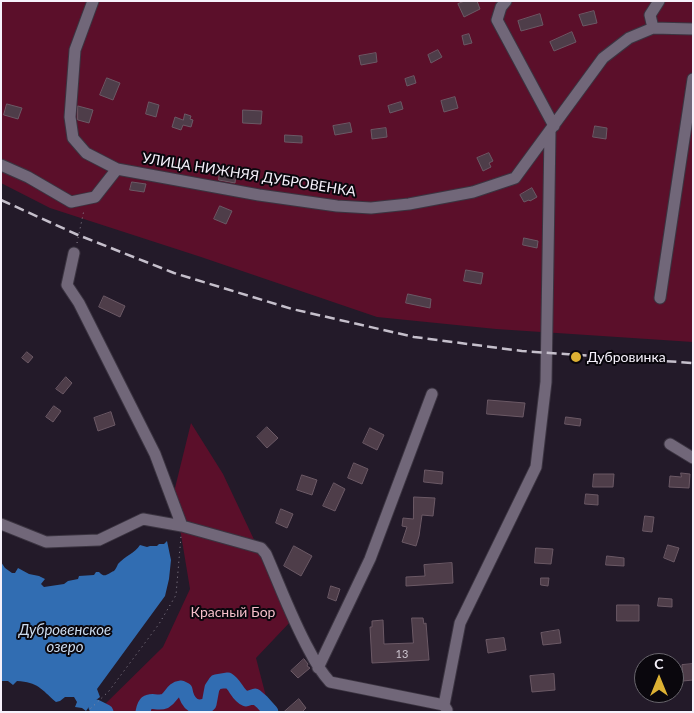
<!DOCTYPE html>
<html>
<head>
<meta charset="utf-8">
<style>
	body { margin:0 }
	#map { position:relative; width:694px; height:713px; overflow:hidden; background:#231a29; font-family:Lato,sans-serif }
	canvas { display:block }
	.frame { position:absolute; inset:0; border:2px solid #f6f1fb; pointer-events:none }
	.north { position:absolute; left:634px; top:653px; width:50px; height:50px; box-sizing:border-box; background:#0a070d; border:1px solid #68656c; border-radius:50%; rotate:0deg; font-size:14px; font-weight:700; line-height:20px; text-align:center; color:#f6f1fb }
	.north::after { content:''; display:block; margin:auto; width:18px; height:22px; background:#ddb133; clip-path:polygon(50% 0,100% 100%,50% 72%,0 100%) }
</style>
</head>
<body>
<div id="map">
<canvas width="694" height="713"></canvas>
<div class="frame"></div>
<div class="north">С</div>
</div>
<script>
const c = document.querySelector('canvas').getContext('2d');
c.lineJoin = 'round';
function paint(path, color) { c.fillStyle = color; c.fill(path, 'evenodd'); }
function strokePath(path, color, width, dash) { c.strokeStyle = color; c.lineWidth = width; c.lineCap = dash ? 'butt' : 'round'; c.setLineDash(dash || []); c.stroke(path); }
function label(font, color, halo, rows, align = 'center') {
  c.font = font + ' Lato,sans-serif'; c.lineWidth = 4; c.setLineDash([]); c.textBaseline = 'middle'; c.strokeStyle = halo; c.fillStyle = color; for (const [text, x, y, turn = 0] of rows) {
    c.save(); c.translate(x, y); c.rotate((+turn || 0) * Math.PI / 180); c.textAlign = isNaN(turn) ? turn : align; if (halo) c.strokeText(text, 0, 0); c.fillText(text, 0, 0); c.restore();
  }
}
paint(new Path2D(`
	M1 1H693V342L496 329 377 317 201 257 50 208 1 183Z
	M191 423 223 474 292 620 256 658 270 712H97L163 647 190 589 174 492Z`), '#5b0f2a');
paint(new Path2D(`
	M167 541 171 560 169 579 165 596 97 689 100 697 91 704 86 711 82 708 75 707 77 702 74 697H65L60 701 56 702C41 689 38 682 17 681L13 685 8 681H1V562L5 568 12 573H15L18 568 29 574 39 576 45 579 41 584 44 587 64 584 68 581 78 579 79 576 94 575 96 572H99C105 579 108 573 114 571 116 569 117 566 118 564 125 556 135 553 140 545L147 547 150 546H157L159 544H164Z`), '#316db2');
strokePath(new Path2D(`
	M96 707 106 712
	M143 712C144 707 145 703 149 702 155 700 158 704 165 701 172 697 172 689 181 688L185 690C187 703 196 712 209 704L212 688 216 682 228 680C236 685 237 695 246 699L255 696 262 702 271 712`), '#316db2', 15);
const building = new Path2D(`
	M465 1H477L480 9 464 17 458 4Z
	M594 11 597 23 583 26 579 15Z
	M540 14 543 25 521 31 518 21Z
	M572 32 576 42 554 51 550 42Z
	M469 34 472 43 464 45 462 36Z
	M438 50 442 57 431 63 428 55Z
	M376 53 377 62 361 65 359 56Z
	M414 76 416 83 407 86 405 79Z
	M107 78 120 83 113 100 100 95Z
	M455 97 458 108 444 112 441 101Z
	M149 102 159 105 156 117 146 114Z
	M401 102 403 109 390 113 388 106Z
	M7 104 22 108 18 119 4 115Z
	M78 106 93 110 89 123 78 120Z
	M243 110 262 111 261 124 243 123Z
	M185 114 191 116 190 119 193 120 191 127 183 125 181 130 172 127 175 117 183 120Z
	M350 123 352 132 335 135 333 126Z
	M595 126 607 128 606 139 593 137Z
	M386 128 387 137 372 139 371 130Z
	M285 135 302 136V143L285 142Z
	M489 153 493 161 489 163 491 167 483 171 477 158Z
	M220 172 236 174 235 183 219 180Z
	M132 182 146 184 144 192 130 190Z
	M532 188 537 197 530 201 529 200 524 202 520 195Z
	M220 206 232 211 226 224 214 219Z
	M524 238 538 241 537 248 523 245Z
	M466 270 483 273 481 284 464 281Z
	M408 294 431 299 430 308 406 303Z
	M104 296 125 306 120 317 99 307Z
	M27 352 33 357 28 363 22 358Z
	M66 377 72 383 63 394 56 389Z
	M488 400 525 403 523 417 487 414Z
	M54 406 61 411 53 422 46 417Z
	M111 412 115 425 98 431 94 418Z
	M566 417 581 419 580 426 565 424Z
	M267 427 278 438 267 448 257 437Z
	M370 428 384 435 377 450 363 443Z
	M354 463 368 469 362 484 348 478Z
	M425 470 443 472 442 484 424 482Z
	M681 473 690 474 689 488 669 487 670 476 681 477Z
	M594 474H614L613 487H593Z
	M302 475 317 480 312 495 297 490Z
	M334 483 345 489 335 511 323 506Z
	M586 494 598 495V505L585 504Z
	M414 497 435 498 433 516 422 515 419 536 416 546 402 542 407 527 402 526 403 518 413 519Z
	M281 509 293 514 287 528 276 523Z
	M645 516 654 517 652 532 643 531Z
	M668 545 679 548 674 562 664 558Z
	M294 546 312 556 301 576 284 566Z
	M536 548 553 549 551 564 535 563Z
	M607 556 624 558V566L606 565Z
	M452 563 453 583 406 586V577L425 576 424 565Z
	M541 578H549L548 586 541 585Z
	M331 586 340 589 336 601 328 598Z
	M659 598 672 599V607L658 606Z
	M617 605H639V621H617Z
	M412 618H423L424 624 426 623 429 660 372 663 370 627H372V621L383 620 384 644 413 643Z
	M559 630 561 643 543 645 541 633Z
	M504 638 506 650 488 653 486 640Z
	M304 659 308 664 307 666 310 668 298 678 291 671Z
	M693 664V680L683 681 682 665Z
	M554 674 555 690 532 692 530 676Z
	M299 699 306 708 302 712H284Z`);
paint(building, '#4e3d49');
strokePath(building, '#6b5965', 1);
const minor = new Path2D(`
	M93 1 75 50 70 117 73 138 86 153 117 169 259 195 337 206 371 208 409 204 473 192 515 178 603 58 629 38 653 28 693 29
	M506 1 501 7 497 20 554 126
	M653 28 650 15 659 1
	M1 165 28 177 71 202 95 197 117 169
	M74 253 67 285 79 303 155 454 182 526
	M660 298 693 79
	M670 444 693 458
	M1 524 46 542 99 540 143 519 182 526 261 548 266 554C280 586 292 619 309 650 315 662 321 672 330 682L444 705 447 710
	M318 668 370 559 432 394
	M444 705 460 623 536 467 546 382 550 132`);
strokePath(minor, '#3b3441', 13);
strokePath(new Path2D(`
	M77 243 84 210
	M87 712 109 691 159 624 176 595 181 536`), '#918a97', 1, [1, 4]);
strokePath(minor, '#716779', 11);
strokePath(new Path2D(`
	M1 200 78 235 174 273 292 309 414 337 522 351 693 363`), '#c5bfcb', 2.5, [10, 5]);
for (const [x, y, r, color] of [
	[576,357,6,"#ddb133"]
]) { const dot = new Path2D(); dot.arc(x, y, r, 0, 2 * Math.PI); c.fillStyle = color; c.fill(dot); strokePath(dot, '#0a070d', 2); }
label('11px', '#ccc4ce', null, [
	["13",402,654]
]);
label('14px', '#f6f1fb', '#0a070d', [
	["УЛИЦА НИЖНЯЯ ДУБРОВЕНКА",249,175,9]
]);
label('14px', '#f6f1fb', '#0a070d', [
	["Дубровинка",587,357]
], 'left');
label('14px', '#f5bfca', '#0a070d', [
	["Красный Бор",233,612]
]);
label('italic 15px', '#cadaed', '#0a070d', [
	["Дубровенское",65,630],
	["озеро",65,647]
]);
</script>
</body>
</html>
